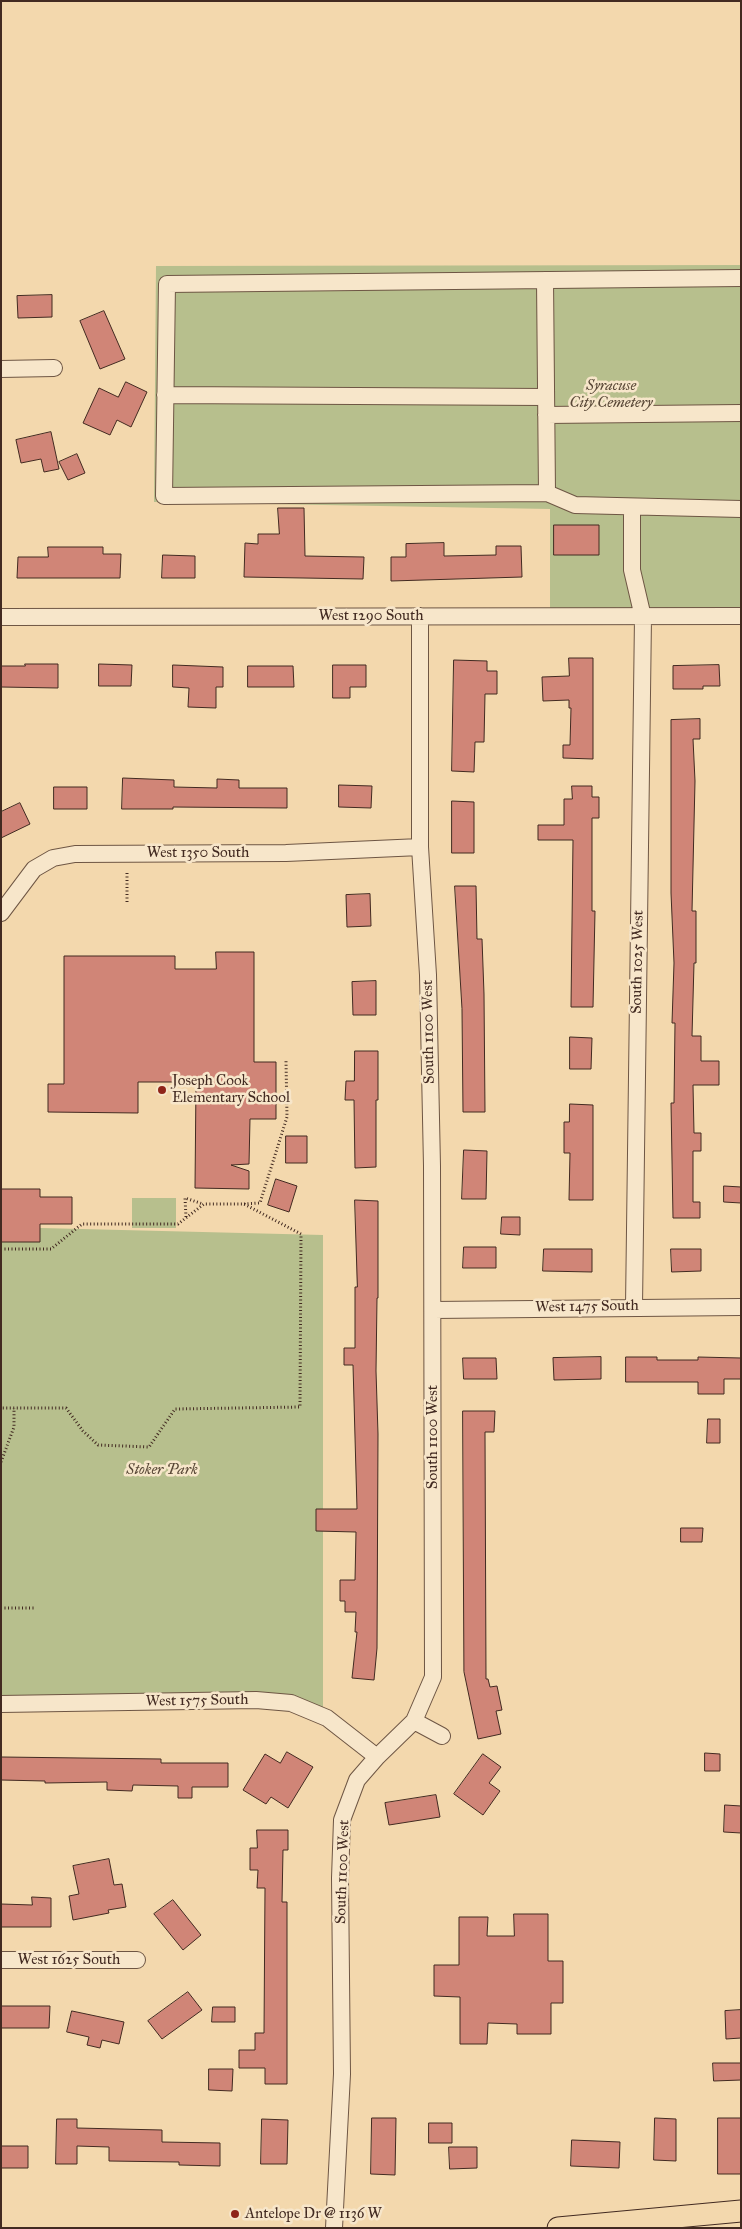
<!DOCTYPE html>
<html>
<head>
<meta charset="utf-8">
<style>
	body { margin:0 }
	#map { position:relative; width:742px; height:2229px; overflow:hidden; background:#f3d8ad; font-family:"IM FELL Great Primer",serif }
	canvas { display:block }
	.frame { position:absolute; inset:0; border:2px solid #422a21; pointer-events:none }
</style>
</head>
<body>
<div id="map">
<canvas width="742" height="2229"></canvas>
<div class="frame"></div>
</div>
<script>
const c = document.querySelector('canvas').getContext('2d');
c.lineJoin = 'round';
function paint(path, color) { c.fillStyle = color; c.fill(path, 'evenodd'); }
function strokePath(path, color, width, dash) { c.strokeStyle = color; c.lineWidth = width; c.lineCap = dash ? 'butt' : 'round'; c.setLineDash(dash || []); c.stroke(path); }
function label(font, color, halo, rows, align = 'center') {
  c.font = font + ' "IM FELL Great Primer",serif'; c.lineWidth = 5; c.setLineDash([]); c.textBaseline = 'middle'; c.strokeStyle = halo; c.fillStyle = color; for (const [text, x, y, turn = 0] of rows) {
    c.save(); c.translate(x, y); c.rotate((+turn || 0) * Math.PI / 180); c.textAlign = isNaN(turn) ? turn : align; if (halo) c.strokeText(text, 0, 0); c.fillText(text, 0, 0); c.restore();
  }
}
paint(new Path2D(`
	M741 265V614L550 613V509L154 502 156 266Z
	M132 1198H176V1228H132Z
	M1 1227 323 1235V1712L285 1705 1 1706Z`), '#b7bf8d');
const building = new Path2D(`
	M52 295V317L18 318 17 296Z
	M104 311 125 359 100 369 80 321Z
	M126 382 147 392 131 427 117 420 110 435 83 423 99 388 118 397Z
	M51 432 59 469 44 472 41 459 21 463 16 440Z
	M77 454 85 473 68 480 59 462Z
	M278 508H304L305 556 364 557 363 579 244 577 245 543 258 544V534H279Z
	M554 525H599V555H554Z
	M444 543V556L496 555V546H521L522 577 391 581V557H406V544Z
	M48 547H103V554H121L120 578H17L18 557H48Z
	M163 555 195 556V578H162Z
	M569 658H593V759L563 758V745H570L571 708H569V700L543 701 542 677 569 676Z
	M454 660 487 661V671H497V694H485L484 742H475L474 772 452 771Z
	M25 664H58V688L1 687V666H25Z
	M99 664 132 665 131 686H99Z
	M173 665 223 667V687H216V708L188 707 189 688 173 687Z
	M333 665H366V687H350V698H333Z
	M719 665 720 686H703V689H673V666Z
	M248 666H293L294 687H248Z
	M700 719V739H693L695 781 692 911H696V963H694L692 1036H701V1061H719V1085H693L694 1133H701V1151H693V1202H700V1218H673L671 1103H674L675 1023H672L674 963 671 893V720Z
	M123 778 174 780V787L217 788V779L239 780V788H287V808L173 807V809H122Z
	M339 785 372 786 371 808 339 807Z
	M572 786H592V797H599V818H592V911H595L593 1007H571L573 840H538V825H564V799H572Z
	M54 787H87V809H54Z
	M452 801 474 802V853H452Z
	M20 803 30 824 1 838V812Z
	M455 886H476L477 939H482L484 994 485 1112H463L462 1009Z
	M370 894 371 926 347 927 346 895Z
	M216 952H254V1062H276V1119H250L249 1164 231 1165 249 1171V1189L195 1188 196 1082H138V1113L48 1112V1084H64V956H175V969H216Z
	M376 981V1015H353L352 982Z
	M570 1037 592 1038 591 1069H570Z
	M355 1051H378V1100H376V1167L355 1168 354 1100H345L346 1081H354Z
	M570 1104 593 1105V1200H569L570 1153H564V1122H569Z
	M286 1136H307V1163H286Z
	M464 1150 487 1151 486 1199H462Z
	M276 1179 297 1186 289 1212 268 1205Z
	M724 1186 741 1187V1203L724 1202Z
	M1 1189H40V1197H72V1224H40V1242H1Z
	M355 1200 378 1201V1298H377L376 1371 378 1434 377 1648 374 1680 352 1678 357 1632H355L356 1612H345V1601H340V1580H355L356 1532 316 1531V1509H357L353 1365H344V1348H355V1287H357Z
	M502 1217H520V1235L501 1234Z
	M464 1247H496V1268H463Z
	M544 1249H592V1272L543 1271Z
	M671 1249H701V1271L672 1272Z
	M601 1357V1379L554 1380 553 1358Z
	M626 1357H657V1360H698V1357L741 1358V1379H724V1394H698V1382H626Z
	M463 1358H496L497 1379H464Z
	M463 1411H495L494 1432H485L486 1679H488L490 1687 497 1686 502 1710 496 1711 501 1734 478 1739 464 1672Z
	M708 1419H720V1443H707Z
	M681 1528H703L702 1542H681Z
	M287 1752 313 1767 288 1808 271 1797 266 1804 243 1790 265 1754 280 1763Z
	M705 1753 720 1754V1771H705Z
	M483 1754 501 1767 489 1783 500 1791 483 1815 454 1794Z
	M1 1757 161 1759V1763H228V1787H192V1798H178V1786L133 1785 132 1791 107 1790V1782L45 1783V1781L1 1780Z
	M436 1795 440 1817 389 1825 385 1803Z
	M725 1805 741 1806V1833L724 1832Z
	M257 1830H288V1850H283L282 1902H287V2084H265V2068H239V2050H255V2033H264L265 1888H257L258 1870H250V1848H257Z
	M109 1859 114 1885 122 1884 126 1907 108 1910 109 1913 73 1920 69 1896 79 1894 73 1866Z
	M32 1897 51 1898V1927H1V1904L32 1905Z
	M173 1900 201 1935 183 1950 154 1914Z
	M514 1914H548V1961H563V2003H551V2034H517V2024L488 2023 487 2044H460V1997L434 1996V1965H459V1917H488L487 1936H514Z
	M188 1992 202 2010 162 2039 148 2021Z
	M1 2006H50L49 2028H1Z
	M213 2007H235V2022H212Z
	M741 2010V2038L726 2039 725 2011Z
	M72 2011 124 2022 119 2044 102 2040 100 2048 87 2045 89 2037 67 2032Z
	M713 2063H741V2080L714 2081Z
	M209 2069H233L232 2091 209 2090Z
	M372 2118H396L395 2175 371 2174Z
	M655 2118 676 2119V2161L654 2160Z
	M718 2118H741V2174H718Z
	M57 2119H77V2128L162 2130V2142L220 2143V2166L179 2165V2162L109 2161V2147L77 2146V2164H56Z
	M262 2119 288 2120 287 2164H261Z
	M429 2123H452V2143H429Z
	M572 2140 620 2142 619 2168 571 2166Z
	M1 2146H28V2168H1Z
	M449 2147H477V2168L450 2169Z`);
paint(building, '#d08577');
strokePath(building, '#422a21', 1);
const minor = new Path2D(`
	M741 278 167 284 164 496 547 493 575 505 741 509
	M545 280 547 493
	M1 369 54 368
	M165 395 546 397
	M546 415 741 413
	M632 507V570L643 617 634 1306
	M1 617 741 616
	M1 913 34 869 53 858 75 854 286 853 420 847
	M433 1310 741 1307
	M1 1704 256 1700 291 1703 327 1718 377 1757
	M414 1721 442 1736
	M1 1960H137
	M334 2228 342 2074 340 1878 342 1820 357 1780 377 1757 414 1721 433 1677 432 1166 428 975 420 847V616`);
const major = new Path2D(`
	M558 2228 741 2211`);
strokePath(minor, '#6e5644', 18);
strokePath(major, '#422a21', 23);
strokePath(new Path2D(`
	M127 873V902
	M244 1204 260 1203 287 1117 286 1061
	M186 1217 185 1198 203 1204
	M1 1249H51L82 1224H178L204 1204H244L301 1234 300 1407 175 1409 149 1447 98 1445 83 1431 66 1408H1
	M1 1462 14 1427V1408
	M1 1608H36`), '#422a21', 3, [1, 2.5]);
strokePath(minor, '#f7e6ca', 16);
strokePath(major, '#f3d8ad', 21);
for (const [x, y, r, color] of [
	[162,1090,5,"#8f2418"],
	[235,2214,5,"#8f2418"]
]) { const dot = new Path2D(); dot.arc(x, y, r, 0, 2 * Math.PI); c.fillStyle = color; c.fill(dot); strokePath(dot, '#f7e6ca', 2); }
label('italic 15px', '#594837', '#f7e6ca', [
	["Syracuse",611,386],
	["City Cemetery",611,403],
	["Stoker Park",162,1470]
]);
label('15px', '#422a21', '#f7e6ca', [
	["West 1290 South",371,616],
	["West 1350 South",198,853],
	["South 1025 West",638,962,-89],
	["South 1100 West",429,1032,-91],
	["West 1475 South",587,1307,-1],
	["South 1100 West",433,1437,-90],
	["West 1575 South",197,1701,-1],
	["South 1100 West",343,1872,-88],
	["West 1625 South",69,1960]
]);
label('15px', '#422a21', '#f7e6ca', [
	["Joseph Cook",172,1081],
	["Elementary School",172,1098],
	["Antelope Dr @ 1136 W",245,2214]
], 'left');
</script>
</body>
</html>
